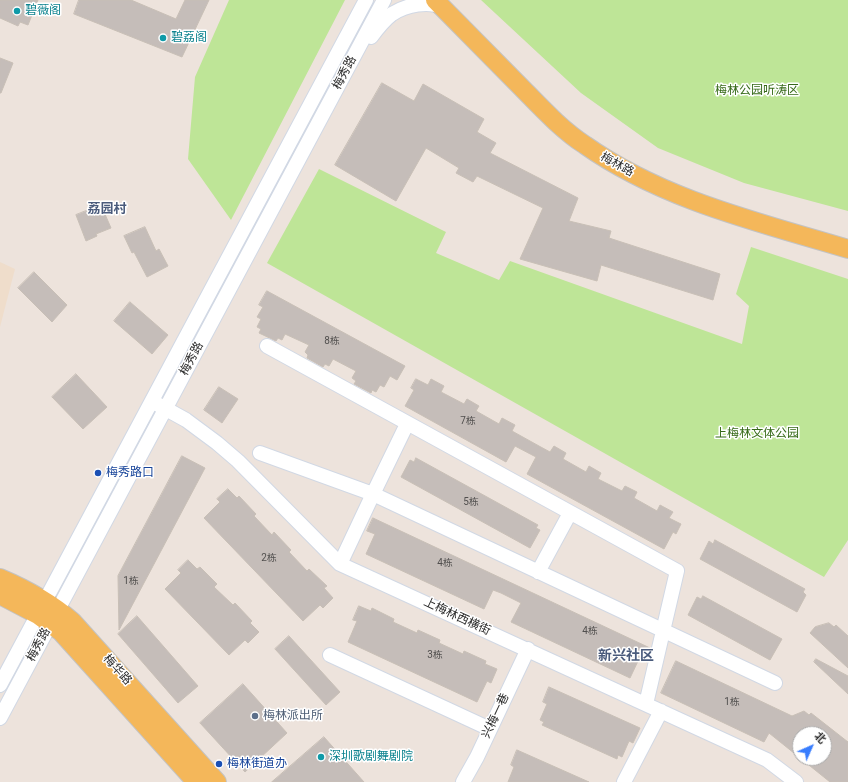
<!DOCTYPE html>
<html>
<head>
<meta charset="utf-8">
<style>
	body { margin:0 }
	#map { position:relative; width:848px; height:782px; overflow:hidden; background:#ede3dc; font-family:Roboto,"Noto Sans SC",sans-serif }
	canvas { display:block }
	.north { position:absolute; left:792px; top:726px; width:40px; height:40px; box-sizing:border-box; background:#fff; border:1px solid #aaa; border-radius:50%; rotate:45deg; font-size:11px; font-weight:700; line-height:16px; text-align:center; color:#2a2a2a }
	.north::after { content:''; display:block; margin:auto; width:14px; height:18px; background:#387dfe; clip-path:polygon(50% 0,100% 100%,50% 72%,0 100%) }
</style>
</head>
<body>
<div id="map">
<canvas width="848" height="782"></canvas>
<div class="north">北</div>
</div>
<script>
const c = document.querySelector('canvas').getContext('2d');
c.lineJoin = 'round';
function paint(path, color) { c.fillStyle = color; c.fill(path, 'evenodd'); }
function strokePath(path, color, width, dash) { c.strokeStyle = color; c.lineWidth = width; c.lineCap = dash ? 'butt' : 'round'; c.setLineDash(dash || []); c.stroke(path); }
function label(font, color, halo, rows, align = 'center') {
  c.font = font + ' Roboto,"Noto Sans SC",sans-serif'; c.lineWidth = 3; c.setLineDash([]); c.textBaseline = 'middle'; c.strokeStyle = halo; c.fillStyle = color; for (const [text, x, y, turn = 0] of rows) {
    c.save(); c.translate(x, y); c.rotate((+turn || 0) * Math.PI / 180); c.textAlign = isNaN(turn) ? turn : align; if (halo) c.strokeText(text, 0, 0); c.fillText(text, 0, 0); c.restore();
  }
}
paint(new Path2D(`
	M0 262 15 269 0 327Z`), '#efddcb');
paint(new Path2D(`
	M229 0H345L231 220 188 159 195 77Z
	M481 0H848V211L744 183 658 148 581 93Z
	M319 169 446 232 436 253 499 280 510 261 742 344 749 306 736 294 751 247 848 279V540L824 577 267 263Z`), '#bee597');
const building = new Path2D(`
	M0 0H38L28 25 20 22 18 26 0 18Z
	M79 0H131L176 19 185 0H209L182 57 74 14Z
	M0 58 13 63 1 93H0Z
	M382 83 414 101 423 84 484 119 477 132 496 143 490 153 578 198 569 221 611 231 609 238 720 274 713 300 601 265 597 281 520 259 543 208 477 176 473 182 456 173 459 168 426 148 396 201 335 165Z
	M101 205 111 228 96 234 97 236 86 241 76 215Z
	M145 227 156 251 159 249 168 266 147 277 134 252 132 253 124 236Z
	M34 272 67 305 52 322 18 288Z
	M267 291 405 366 397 380 390 376 384 387 380 385 376 392 372 390 371 393 354 384 356 381 352 378 356 371 333 359 329 366 325 364 323 367 307 358 308 355 305 352 309 345 285 334 282 340 278 338 276 341 259 333 261 329 257 327 261 319 257 317 263 307 259 305Z
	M130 302 168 335 152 354 114 321Z
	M76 374 107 407 83 429 52 397Z
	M416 379 428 385 431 379 444 386 441 392 464 404 467 399 479 406 476 411 499 424 502 418 515 425 512 431 539 446 550 452 554 446 566 453 563 459 586 472 589 466 601 473 598 479 622 491 625 486 637 492 634 498 657 511 660 505 673 512 669 518 681 524 676 534 673 532 664 549 527 474 536 457 515 446 506 462 405 406 414 390 411 388Z
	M219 387 238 399 222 423 204 410Z
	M182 456 205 468 119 630 118 576Z
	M416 458 538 525 536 528 540 530 530 548 401 477 410 460 414 462Z
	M228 489 237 498 239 496 256 514 254 516 272 535 274 532 291 550 289 552 307 571 309 569 327 586 324 588 333 598 323 608 320 605 303 621 204 518 220 502 217 499Z
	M373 518 650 648 647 662 639 659 630 678 511 622 521 603 501 593 493 590 484 609 366 554 375 534 367 531Z
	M715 540 805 589 803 592 806 595 797 612 700 559 709 541 713 544Z
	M188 560 197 569 200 567 217 584 214 587 233 605 235 603 252 621 250 623 259 632 248 643 245 640 229 655 165 589 181 573 178 570Z
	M703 596 782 639 770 660 688 615 697 597 701 599Z
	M359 606 371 611 372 608 394 619 393 622 417 633 418 630 440 640 439 643 463 654 464 651 486 661 485 664 497 669 491 683 487 681 477 702 348 642 357 621 353 620Z
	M137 616 198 686 178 703 118 634Z
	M829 623 834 627 836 625 848 636V668L810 633 815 627Z
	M289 636 340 692 326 705 275 649Z
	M816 659 848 676V694L814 662Z
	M676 661 792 716 804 711 809 715 811 713 848 742V782H830L769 733 764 742 661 693ZM800 734H824V758H800Z
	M243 684 287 733 245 772 200 723Z
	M549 687 640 728 633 743 629 741 622 757 618 755 617 759 542 725 544 722 540 720 547 704 543 702Z
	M324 737 364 782H272Z
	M517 750 589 782H508L514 767 511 765Z`);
paint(building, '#c5bdb9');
strokePath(building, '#c8bfb6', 1);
const minor = new Path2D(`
	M371 37C377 29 384 20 392 14 406 5 429 0 443 8
	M267 346 677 571 646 704
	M157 404 186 420 217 443 238 461 340 564 767 760 796 782
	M260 453 373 494 775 683
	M340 564 373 494 407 424
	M538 572 570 513
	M330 655 490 729
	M0 685 366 0
	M0 718 384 0
	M463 782 477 757 528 649
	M624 782 661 711`);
const major = new Path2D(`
	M435 0C462 27 489 55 516 82 538 104 559 128 585 145 663 200 758 222 848 249
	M0 578C26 589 51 603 72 621L217 782
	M0 595 38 615 61 632 196 782`);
strokePath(minor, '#d1d8e4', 16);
strokePath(major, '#c3c3c3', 20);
strokePath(minor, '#fff', 14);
strokePath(major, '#f4b75a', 18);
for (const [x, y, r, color] of [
	[17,11,4,"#0f9aa8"],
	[163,38,4,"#0f9aa8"],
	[98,473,4,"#1a4fb4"],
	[255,716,4,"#5c6f8a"],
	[321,757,4,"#0f9aa8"],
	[219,764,4,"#1a4fb4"]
]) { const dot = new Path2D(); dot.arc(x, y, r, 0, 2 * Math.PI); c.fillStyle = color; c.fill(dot); strokePath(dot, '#fff', 1.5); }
label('10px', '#514f4e', null, [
	["8栋",332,341],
	["7栋",468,421],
	["5栋",471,502],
	["2栋",269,558],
	["4栋",445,563],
	["1栋",131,581],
	["4栋",590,631],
	["3栋",435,655],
	["1栋",732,702]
]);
label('12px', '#0d838f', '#fff', [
	["碧薇阁",25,11],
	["碧荔阁",171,38],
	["深圳歌剧舞剧院",329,757]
], 'left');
label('12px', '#2a2a2a', '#fff', [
	["梅秀路",345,73,-62],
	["梅林路",617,165,29],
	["梅秀路",192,359,-62],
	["上梅林西横街",457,617,25],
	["梅秀路",39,645,-62],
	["梅华路",117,670,48],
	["兴梅一巷",496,716,-65]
]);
label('12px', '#366a18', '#fff', [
	["梅林公园听涛区",757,91],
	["上梅林文体公园",757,434]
]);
label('12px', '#164399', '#fff', [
	["梅秀路口",106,473],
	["梅林街道办",227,764]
], 'left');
label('12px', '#4e5e75', '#fff', [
	["梅林派出所",263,716]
], 'left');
label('bold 13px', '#4a5b7c', '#fff', [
	["荔园村",107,210]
]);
label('bold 14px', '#4a5b7c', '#fff', [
	["新兴社区",626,656]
]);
</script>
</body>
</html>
